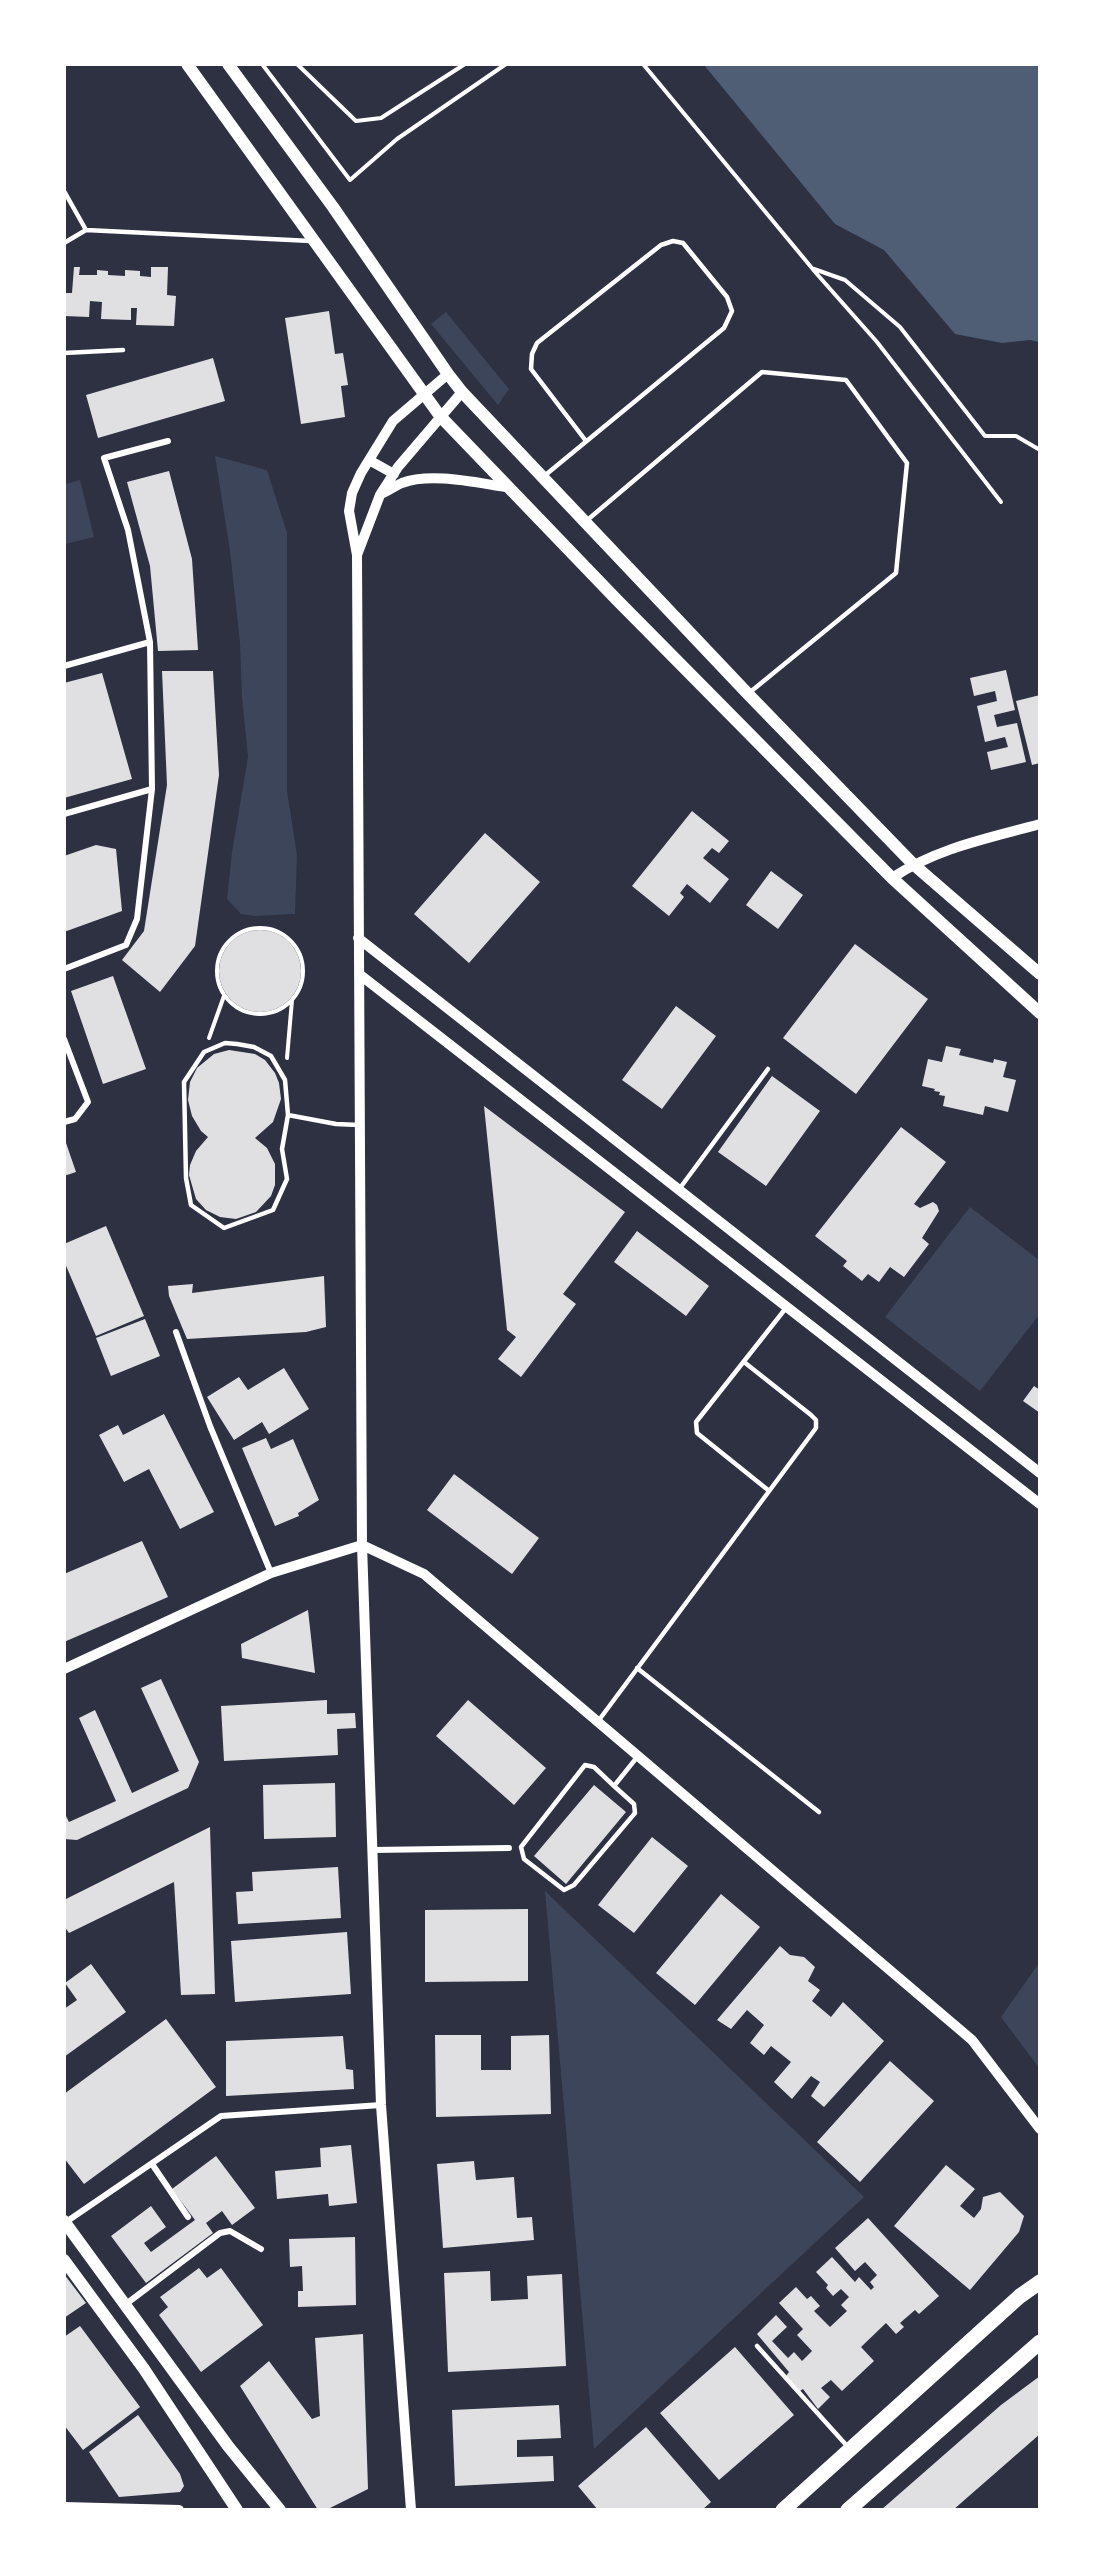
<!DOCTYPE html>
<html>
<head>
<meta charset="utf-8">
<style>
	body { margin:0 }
	#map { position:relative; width:1104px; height:2574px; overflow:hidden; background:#2d3142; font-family:"Fira Sans Condensed",sans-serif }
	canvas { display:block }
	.frame { position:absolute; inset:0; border:66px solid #fff; pointer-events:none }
</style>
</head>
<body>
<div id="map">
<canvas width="1104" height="2574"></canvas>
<div class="frame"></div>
</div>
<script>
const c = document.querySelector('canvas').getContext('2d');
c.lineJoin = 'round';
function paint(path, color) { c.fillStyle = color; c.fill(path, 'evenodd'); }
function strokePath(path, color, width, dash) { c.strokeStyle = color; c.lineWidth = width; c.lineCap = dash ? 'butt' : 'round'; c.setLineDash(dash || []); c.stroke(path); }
paint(new Path2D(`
	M446 312 509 389 498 405 431 324Z
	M215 456 267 470 287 533V791L297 855 295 914 254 916 241 914 227 899 232 852 248 757 242 698 240 643 230 551Z
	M80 480 94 537 65 544V484Z
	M970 1207 1039 1260V1315L980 1391 885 1317Z
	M545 1891 864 2197 594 2449Z
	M1039 1963V2068L1001 2017Z`), '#3c4559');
paint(new Path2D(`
	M704 65H1039V342L1030 340 1002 343 955 334 884 250 835 224Z
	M254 938C272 939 285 949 288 968L270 962 257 966 246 987 240 989C222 980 224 954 239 943 243 940 249 939 254 938Z`), '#4f5d75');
paint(new Path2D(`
	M74 267H80L79 275H97V270L108 271V275L125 276V270L140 271V276L151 277V267H168L167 295 176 296 174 326 136 325 137 308H131V320L101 319 102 302 90 301 89 317 64 316V293H72Z
	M329 311 335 354 343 353 348 385 341 386 345 417 301 424 285 318Z
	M213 358 225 401 98 438 86 395Z
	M169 471 192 559 198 650 158 651 150 566 127 482Z
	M1006 670 1015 710 994 715 997 727 1017 723 1026 762 991 770 987 752 1008 747 1005 737 985 742 977 706 997 701 995 691 974 696 970 678Z
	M162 671H213L219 775 195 946 160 992 122 960 144 931 167 785Z
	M102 673 132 779 64 798V683Z
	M1040 695V763L1032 765 1016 701Z
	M692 811 729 841 719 853 712 848 703 858 729 879 710 903 687 884 680 893 684 897 669 916 632 886Z
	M485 833 540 882 469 963 414 914Z
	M96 845 116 849 122 911 64 932V856Z
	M771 871 803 895 778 929 746 905Z
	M219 971a41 41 0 1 1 82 0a41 41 0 1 1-82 0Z
	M855 944 928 999 856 1094 783 1038Z
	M113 976 146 1069 103 1084 71 991Z
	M676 1006 716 1036 662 1109 622 1080Z
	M946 1046 961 1049 959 1055 993 1063 994 1059 1007 1062 1003 1077 1016 1080 1008 1112 985 1106 983 1115 943 1106 945 1096 939 1095 940 1092 934 1091 935 1089 922 1086 928 1059 942 1062Z
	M229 1050 255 1054 265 1060 275 1073 279 1083 281 1099 273 1122 255 1138 267 1148 275 1164V1185L271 1196 256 1212 236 1219 220 1217 206 1210 196 1199 189 1175 190 1165 196 1151 208 1137 201 1131 192 1116 188 1100 190 1082 197 1068 214 1054Z
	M772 1076 820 1111 766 1186 718 1152Z
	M484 1106 625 1212 563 1294 576 1304 521 1377 498 1359 516 1337 507 1330Z
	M901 1127 946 1162 914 1204 920 1208 933 1202 937 1205 939 1211 922 1238 929 1244 904 1277 890 1267 879 1282 868 1274 862 1281 843 1266 847 1261 815 1236Z
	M64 1137 76 1172 64 1176Z
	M106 1226 144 1316 96 1336 64 1261V1244Z
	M637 1231 709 1286 686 1316 614 1262Z
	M324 1276 326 1327 306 1332 187 1339 169 1296 168 1286 193 1284 192 1293Z
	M145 1319 160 1356 111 1376 96 1338Z
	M284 1368 309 1409 269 1434 262 1422 234 1440 207 1397 239 1377 248 1390Z
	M1034 1386 1040 1390V1413L1023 1401Z
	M164 1414 214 1512 180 1529 149 1469 124 1482 99 1435 118 1425 123 1435Z
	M266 1438 271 1449 293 1439 319 1500 298 1513 299 1516 275 1526 242 1448Z
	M454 1474 539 1538 512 1574 427 1510Z
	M142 1541 168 1597 64 1642V1574Z
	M308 1610 315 1673 242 1658 241 1644Z
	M161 1679 199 1762 188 1788 77 1840 64 1839V1812L69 1822 116 1801 79 1718 95 1710 132 1793 179 1771 141 1688Z
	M327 1700V1714L355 1713 356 1728 337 1729 338 1755 224 1761 221 1706Z
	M468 1700 546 1768 514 1805 436 1736Z
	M335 1783 336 1837 264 1839 263 1785Z
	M594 1785 626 1812 566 1884 534 1856Z
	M210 1827 215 1994 181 1995 174 1882 69 1933 64 1926V1900Z
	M652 1837 688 1866 634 1933 598 1905Z
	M338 1867 341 1918 238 1924 236 1892 253 1891 252 1872Z
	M721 1894 760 1927 695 2005 656 1973Z
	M528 1909V1981L425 1982V1910Z
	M347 1932 351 1994 235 2002 231 1941Z
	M780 1946 790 1955 804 1957 815 1967 808 1981 820 1990 812 2001 831 2017 843 2002 884 2041 824 2107 811 2096 820 2082 811 2076 792 2099 774 2082 791 2062 771 2046 764 2055 750 2043 764 2025 747 2010 731 2029 717 2020Z
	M91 1964 126 2012 64 2057V2009L77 2000 65 1983Z
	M166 2019 216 2087 84 2184 64 2158V2094Z
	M435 2035H481V2070H511V2036L549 2035 551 2114 436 2117Z
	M343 2036 346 2069 353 2070 354 2089 226 2096V2041Z
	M890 2061 934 2101 860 2182 817 2142Z
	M351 2145 357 2203 329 2206 328 2194 277 2199 275 2171 321 2167 320 2148Z
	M216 2156 255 2208 232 2225 222 2211 206 2223 213 2233 146 2283 111 2236 151 2206 166 2227 144 2243 151 2252 195 2220 172 2189Z
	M474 2161 476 2180 514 2177 517 2218 532 2217 534 2240 443 2248 437 2164Z
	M946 2165 975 2189 960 2206 974 2218 981 2209 983 2197 1000 2192 1024 2216 1019 2232 970 2290 894 2226Z
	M868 2218 939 2296 919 2314 915 2310 900 2323 904 2327 896 2334 886 2323 861 2347 874 2361 842 2391 831 2380 821 2388 830 2397 818 2409 803 2389 800 2391 786 2376 789 2372 757 2334 776 2315 787 2327 772 2341 788 2358 794 2352 802 2361 812 2351 797 2335 803 2329 779 2303 796 2287 807 2299 811 2296 820 2306 814 2311 830 2327 847 2311 841 2305 849 2297 841 2289 833 2296 826 2288 828 2285 816 2272 832 2257 855 2282 859 2277 871 2290 874 2287 870 2282 877 2275 865 2262 855 2271 835 2248Z
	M355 2237 356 2305 298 2307V2291H303L302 2266 290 2267 289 2239Z
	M199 2268 207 2278 221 2268 263 2325 201 2372 159 2315 168 2307 160 2297Z
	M490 2271 491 2301 528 2299 527 2276 562 2274 566 2366 448 2372 444 2273Z
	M64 2274 86 2303 64 2318Z
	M80 2326 140 2407 83 2450 64 2425V2337Z
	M363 2334 368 2489 326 2510H318L240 2386 269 2361 312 2419 320 2416 315 2338Z
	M735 2347 794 2415 719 2480 660 2413Z
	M1040 2376V2434L953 2510H881L1001 2405Z
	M559 2405 561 2438 517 2440V2457L553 2456 554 2481 455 2486 452 2410Z
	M138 2415 180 2474 184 2486 180 2492 119 2497 89 2452Z
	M646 2427 711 2502 702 2510H598L578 2486Z`), '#e0e0e3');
strokePath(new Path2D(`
	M262 64 350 180 397 139 506 64
	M297 64 356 121 381 118 465 64
	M643 64 816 273 877 342 1001 502
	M814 269 845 280 900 327 985 436H1016L1040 450
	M217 971a43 43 0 1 1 86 0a43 43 0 1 1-86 0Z
	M209 1038 224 996
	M287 1058 292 1000`), '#fff', 4);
strokePath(new Path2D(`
	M64 191 86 230 311 241
	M64 243 86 230
	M64 353 123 350
	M543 477 724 328 732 311 727 297 683 243 673 241 661 245 537 343 532 354 531 369 586 441
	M585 522 762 372 846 380 907 463 896 573 749 693
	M288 1115 282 1149 287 1179 273 1210 224 1228 191 1205 186 1178 184 1082 204 1052 225 1043 237 1044 254 1047 271 1056 285 1080 288 1115 336 1124 359 1125
	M680 1188 768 1069
	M768 1490 697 1433 696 1422 786 1308
	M637 1668 819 1812
	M599 1720 816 1428V1420L811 1415 744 1362
	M614 1786 594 1767 585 1765 521 1847 524 1859 564 1890 574 1885 635 1813 634 1804 614 1786 638 1756
	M757 2346 848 2447`), '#fff', 4.5);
strokePath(new Path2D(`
	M64 666 150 642
	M64 814 152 789
	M64 969 126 945 137 919 152 789 150 642 128 530 104 458 168 441
	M64 1039 88 1102 75 1119 64 1122
	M176 1332 210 1426 271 1573
	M373 1850 509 1848
	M152 2164 188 2217
	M66 2222 221 2116 381 2105
	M126 2304 220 2233 230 2231 261 2249`), '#fff', 6);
strokePath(new Path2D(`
	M369 460 394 474
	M381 494C388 491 395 486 402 483 431 472 477 483 506 487
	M357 555 380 495 398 467 462 392
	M892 878C936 848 990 838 1040 824
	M358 938 1040 1473
	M359 974 1040 1504
	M362 1545 424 1574 972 2040 1040 2129
	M64 1669 271 1573 362 1545
	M64 2507 179 2510
	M411 2510 381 2105 362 1545 357 555 349 511 352 493 361 473 393 421 448 374`), '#fff', 10);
strokePath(new Path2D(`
	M187 64 440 416 617 600 892 878 1040 1013
	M228 64 333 207 448 374 462 392 748 694 913 864 1040 974
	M64 2221 228 2446 280 2510
	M64 2260 144 2369 237 2510`), '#fff', 12);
strokePath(new Path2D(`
	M783 2510 1020 2296 1040 2282
	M848 2510 1040 2342`), '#fff', 15);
</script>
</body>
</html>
